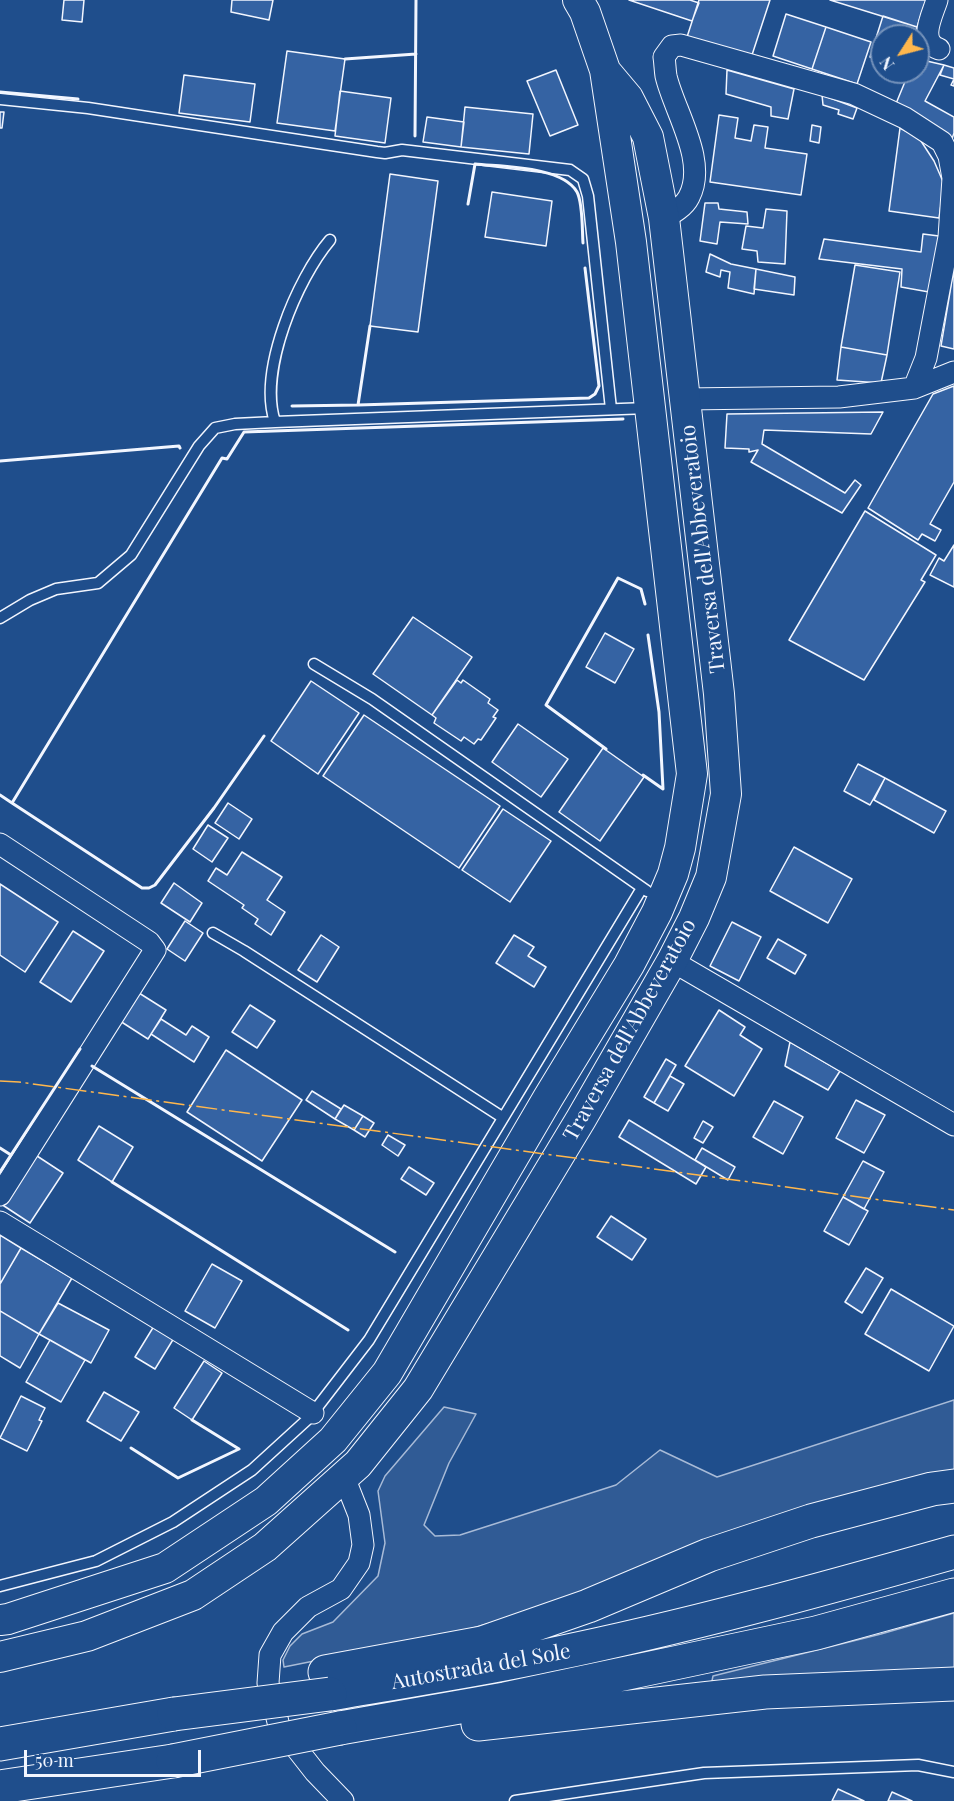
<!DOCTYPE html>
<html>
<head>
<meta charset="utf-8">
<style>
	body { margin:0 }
	#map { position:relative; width:954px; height:1801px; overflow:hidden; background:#1f4e8c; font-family:"Playfair Display",serif }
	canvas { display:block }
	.north { position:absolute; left:870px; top:24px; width:60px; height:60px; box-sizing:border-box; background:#1f4e8c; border:2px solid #7391ba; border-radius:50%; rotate:234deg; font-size:16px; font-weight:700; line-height:24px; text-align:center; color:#f2f6ff }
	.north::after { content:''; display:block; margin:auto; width:21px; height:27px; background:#ffb74d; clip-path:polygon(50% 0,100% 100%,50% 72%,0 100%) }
	.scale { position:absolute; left:24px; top:1750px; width:177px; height:27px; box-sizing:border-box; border:3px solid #f2f6ff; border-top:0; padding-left:8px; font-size:18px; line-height:21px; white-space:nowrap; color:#f2f6ff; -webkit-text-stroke:4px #1f4e8c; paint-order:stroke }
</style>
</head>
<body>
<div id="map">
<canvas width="954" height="1801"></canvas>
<div class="north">N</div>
<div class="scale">50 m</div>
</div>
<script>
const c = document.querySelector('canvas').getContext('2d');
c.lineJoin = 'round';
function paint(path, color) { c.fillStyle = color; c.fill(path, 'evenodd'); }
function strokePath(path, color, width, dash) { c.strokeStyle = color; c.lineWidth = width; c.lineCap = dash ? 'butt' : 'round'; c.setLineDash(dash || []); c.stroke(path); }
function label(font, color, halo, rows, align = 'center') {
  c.font = font + ' "Playfair Display",serif'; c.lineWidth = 4.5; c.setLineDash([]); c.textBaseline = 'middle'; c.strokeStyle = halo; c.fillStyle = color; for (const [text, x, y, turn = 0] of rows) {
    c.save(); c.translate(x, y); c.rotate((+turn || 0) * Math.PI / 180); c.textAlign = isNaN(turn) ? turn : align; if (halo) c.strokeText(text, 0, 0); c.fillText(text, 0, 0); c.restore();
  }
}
const green = new Path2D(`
	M954 1400V1480L608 1589 459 1632 284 1667 283 1660 290 1646 302 1634 333 1622 378 1576 385 1543 378 1491 385 1476 444 1407 476 1414 449 1463 424 1525 435 1536 460 1535 616 1485 660 1450 717 1477Z
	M954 1613V1671L717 1684 712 1681 713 1676 881 1634Z`);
paint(green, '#305b95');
strokePath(green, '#a8bbd7', 1.5);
const building = new Path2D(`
	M64 0H84L82 22 62 20Z
	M232 0H273L269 20 231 12Z
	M629 0H690L699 3 692 21Z
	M699 0H770L751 58 687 37Z
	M830 0H926L917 27Z
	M786 14 826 27 812 69 773 56Z
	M883 16 917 27 915 36H882V61L870 57Z
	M826 27 871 42 857 84 812 69Z
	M287 51 345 59 335 131 277 123Z
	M918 59 944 65 925 101 954 117V133L952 139 895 106 909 72H918Z
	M944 65 954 68V86L951 85 954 79 940 75Z
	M556 70 578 125 550 136 527 81Z
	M727 70 794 89 788 119 771 116V107L726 94Z
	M184 75 255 84 250 122 179 113Z
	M340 91 391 98 385 143 335 136Z
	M822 95 857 108 853 119 838 114 839 110 823 105Z
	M465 107 533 114 529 154 461 147Z
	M0 112H4L2 128H0Z
	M719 115 738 118 735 138 751 141 754 125 768 127 765 148 807 154 801 195 710 182Z
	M427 117 464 122 461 147 423 142Z
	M812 125 821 127 819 143 810 141Z
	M900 128 919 138 934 161 944 184 939 218 889 211Z
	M390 174 438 181 418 332 370 326Z
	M492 192 552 201 546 246 485 237Z
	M705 203H718L719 209 747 212 748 224 720 222 717 244 700 241Z
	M766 209 787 211 785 264 758 262 757 251 742 249 746 226 763 228Z
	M923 234 939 236 929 292 901 287 902 269 819 259 824 239 921 252Z
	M710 254 731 264 756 269 754 294 728 288 730 272 721 270 720 277 706 272Z
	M855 265 900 272 887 355 841 347Z
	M954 268V349L941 346Z
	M756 269 795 277 794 295 754 289Z
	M841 347 887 355 881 383 837 380Z
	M954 386V482L930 524 941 530 935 541 922 534 918 540 868 508 933 394Z
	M883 412 871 434 764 430 762 444 845 493 855 480 861 485 842 513 751 462 758 450 749 452V449L725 448 727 414Z
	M865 511 936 555 921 580 925 582 864 680 789 640Z
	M954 545V587L930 575 939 558 944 561Z
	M413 617 472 657 432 715 373 674Z
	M605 633 634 649 615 683 586 667Z
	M457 680 461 683 463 680 490 699 488 703 498 710 493 717 496 718 481 740 478 739 474 744 464 737 461 741 434 723 436 718 432 715Z
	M311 681 359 713 318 774 271 741Z
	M364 715 500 806 459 868 323 776Z
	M518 724 568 759 541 797 492 762Z
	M603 748 644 777 600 841 559 812Z
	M858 764 885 778 870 805 844 791Z
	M885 778 946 811 934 833 874 800Z
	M228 803 252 819 239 839 215 823Z
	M503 809 551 841 510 902 462 870Z
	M208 825 228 838 212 862 193 849Z
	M794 847 852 879 828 923 770 891Z
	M242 852 282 877 267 900 285 912 271 935 255 924 258 919 242 908 244 905 208 881 216 868 227 875Z
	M174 883 202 903 190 922 161 903Z
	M0 884 58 922 25 972 0 955Z
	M185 921 203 933 185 961 167 949Z
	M732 922 761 937 739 981 710 966Z
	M73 931 104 951 71 1002 40 982Z
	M321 935 339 947 317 982 298 970Z
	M514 935 534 947 528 956 546 967 534 987 496 963Z
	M778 939 806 955 795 974 767 958Z
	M139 993 166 1010 148 1039 120 1021Z
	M250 1005 275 1021 257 1048 232 1032Z
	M719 1010 745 1027 740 1035 762 1049 734 1096 685 1066Z
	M161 1019 186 1035 192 1026 209 1037 194 1062 151 1034Z
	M790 1042 840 1071 828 1090 785 1066Z
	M226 1050 302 1100 262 1161 187 1112Z
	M666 1059 676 1065 654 1103 644 1097Z
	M670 1076 684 1084 668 1111 654 1103Z
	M312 1091 341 1109 335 1119 306 1100Z
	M856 1100 885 1115 864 1153 836 1138Z
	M774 1101 803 1117 783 1154 753 1137Z
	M344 1105 363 1116 354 1130 335 1119Z
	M363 1116 374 1123 365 1137 354 1130Z
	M629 1120 706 1167 696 1184 619 1137Z
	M703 1121 713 1127 703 1143 694 1138Z
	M99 1126 133 1147 112 1182 78 1160Z
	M388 1135 405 1145 398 1156 382 1145Z
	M702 1148 735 1167 728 1180 695 1160Z
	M34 1154 63 1173 30 1223 1 1204Z
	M863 1161 884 1172 864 1209 843 1197Z
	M409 1167 434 1183 426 1195 401 1179Z
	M843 1197 868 1211 849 1245 824 1231Z
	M611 1216 646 1239 632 1260 597 1237Z
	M0 1235 21 1248 0 1284Z
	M21 1248 72 1278 39 1334 0 1311V1284Z
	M212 1264 242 1281 215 1328 185 1311Z
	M866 1268 883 1278 862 1313 845 1302Z
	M891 1289 954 1326 929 1371 865 1334Z
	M58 1303 109 1330 91 1363 39 1334Z
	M0 1311 39 1334 20 1368 0 1356Z
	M154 1326 174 1338 155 1369 135 1357Z
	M50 1340 85 1360 61 1402 26 1382Z
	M204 1361 222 1373 192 1420 174 1408Z
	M104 1392 139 1412 121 1441 87 1421Z
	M21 1396 45 1408 39 1420 42 1421 27 1451 0 1438Z
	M838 1789 864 1801H832Z
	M892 1792 912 1801H888Z`);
paint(building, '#3563a3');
strokePath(building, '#f2f6ff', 1.5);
const lane = new Path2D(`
	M0 99 88 108 377 152 385 153 402 150 570 170 583 179 588 196 611 409
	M275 422C258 371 297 279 330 240
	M0 618 30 600 56 589 98 583 131 555 199 446 215 428 235 424 275 422 648 408
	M314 664 372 699 647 891
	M213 933 244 951 502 1117
	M0 1586 96 1561 173 1522 252 1470 309 1418 369 1340 642 888
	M515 1801 704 1773 918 1765 954 1772`);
const street = new Path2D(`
	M937 0C932 16 918 41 939 49
	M664 218C673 213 684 207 689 197 708 161 674 111 666 76 665 70 665 63 664 57L672 46 681 45 854 94 905 118 942 142 949 156 953 178 949 237 926 358 914 388
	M685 399 839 397 914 388 954 372
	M0 844 149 942 155 950 0 1195
	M672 961 954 1125
	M0 1222 313 1413
	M343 1801 315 1772 279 1726 268 1683 270 1655 283 1632 308 1607 341 1589 359 1563 363 1545 359 1515 344 1477`);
const secondary = new Path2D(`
	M0 1620 8 1619 165 1568 266 1501 333 1440 387 1373 548 1098 629 965 657 912 673 874 680 848 692 774 631 242 605 70 585 12 578 0
	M0 1657 87 1636 193 1595 265 1547 358 1464 418 1389 581 1119 672 961 694 918 711 877 726 794 719 694 664 218 648 137 628 98 607 73`);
const highway = new Path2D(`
	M325 1672 482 1643 588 1606 709 1555 811 1521 932 1489 954 1486
	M330 1694C403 1681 477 1671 549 1655 686 1627 820 1590 954 1552
	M478 1724 765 1692 954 1684
	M340 1728 505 1699 816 1633 954 1595
	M0 1744 174 1714
	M0 1787 173 1761`);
strokePath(lane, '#f2f6ff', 13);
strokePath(street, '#f2f6ff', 23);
strokePath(secondary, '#f2f6ff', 32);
strokePath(highway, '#f2f6ff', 35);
strokePath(lane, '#1f4e8c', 10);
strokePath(street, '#1f4e8c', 21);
strokePath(secondary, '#1f4e8c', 30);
strokePath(highway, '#1f4e8c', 33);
const highwayBridge = new Path2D(`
	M174 1714 330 1694
	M173 1761 340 1728`);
strokePath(highwayBridge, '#f2f6ff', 35, []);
strokePath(highwayBridge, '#1f4e8c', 33);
strokePath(new Path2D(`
	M345 59 416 54
	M0 92 78 99
	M415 136 416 0
	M468 204 475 164C502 167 562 166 577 192 583 203 582 230 583 243
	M370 326 358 405 589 398 595 394 599 386 585 268
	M292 406 358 405
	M0 461 179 446 180 448
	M264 736 214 808 155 885 149 888H142L12 803 222 458 227 459 244 432 623 419
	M606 749 546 705 618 578 641 589 645 604
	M643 775 663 789 659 712 648 635
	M0 795 12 803
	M92 1066 395 1252
	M0 1148 11 1155
	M0 1172 80 1049
	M112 1182 348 1330
	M131 1448 178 1478 239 1449 192 1420`), '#f2f6ff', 3);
strokePath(new Path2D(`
	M0 1081 19 1082 954 1210`), '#ffb74d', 1.5, [21, 4.5, 3, 4.5]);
label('21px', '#f2f6ff', '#1f4e8c', [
	["Traversa dell'Abbeveratoio",703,549,-97],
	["Traversa dell'Abbeveratoio",630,1030,-61],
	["Autostrada del Sole",481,1667,-10]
]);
</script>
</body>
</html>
